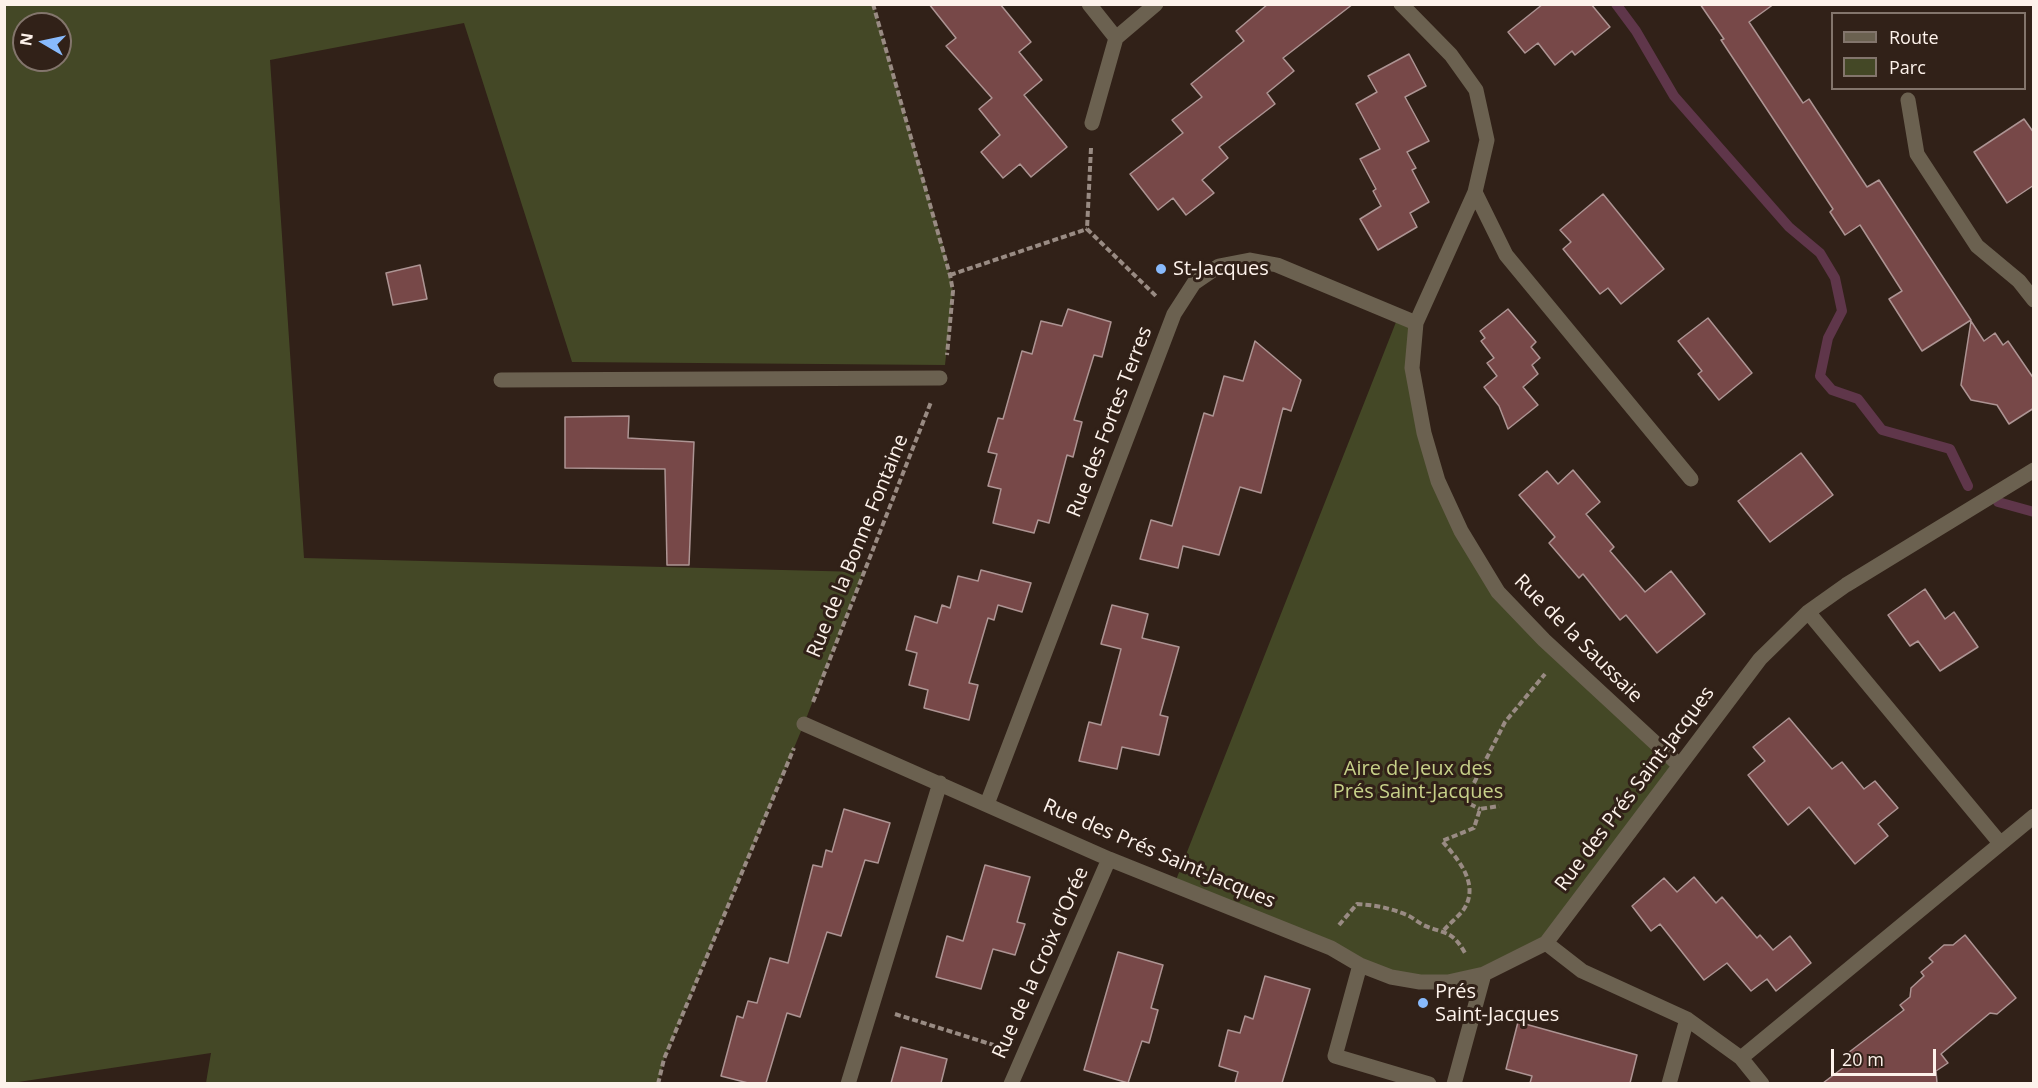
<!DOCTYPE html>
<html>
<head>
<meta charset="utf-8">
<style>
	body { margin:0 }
	#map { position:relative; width:2038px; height:1088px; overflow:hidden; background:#312118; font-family:"Open Sans",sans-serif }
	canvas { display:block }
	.frame { position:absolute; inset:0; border:6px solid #fdf2eb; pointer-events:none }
	.legend { position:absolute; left:1831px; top:12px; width:195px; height:78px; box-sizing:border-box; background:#312118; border:2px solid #83756c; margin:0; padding:8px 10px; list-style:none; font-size:18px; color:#fdf2eb }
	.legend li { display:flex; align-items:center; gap:12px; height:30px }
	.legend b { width:30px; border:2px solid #83756c }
	.north { position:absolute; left:12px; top:12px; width:60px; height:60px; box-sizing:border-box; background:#312118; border:2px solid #83756c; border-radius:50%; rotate:279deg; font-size:16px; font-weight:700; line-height:24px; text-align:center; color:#fdf2eb }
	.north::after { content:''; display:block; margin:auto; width:21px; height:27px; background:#88bafc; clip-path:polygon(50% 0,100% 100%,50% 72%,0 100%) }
	.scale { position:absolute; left:1831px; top:1049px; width:105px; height:27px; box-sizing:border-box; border:3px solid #fdf2eb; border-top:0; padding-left:8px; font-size:18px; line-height:21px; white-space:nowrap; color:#fdf2eb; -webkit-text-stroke:4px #312118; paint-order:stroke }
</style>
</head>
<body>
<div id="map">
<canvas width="2038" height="1088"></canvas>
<div class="frame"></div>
<ul class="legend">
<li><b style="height:8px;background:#6b6150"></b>Route</li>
<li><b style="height:16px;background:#444826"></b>Parc</li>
</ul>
<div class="north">N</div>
<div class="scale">20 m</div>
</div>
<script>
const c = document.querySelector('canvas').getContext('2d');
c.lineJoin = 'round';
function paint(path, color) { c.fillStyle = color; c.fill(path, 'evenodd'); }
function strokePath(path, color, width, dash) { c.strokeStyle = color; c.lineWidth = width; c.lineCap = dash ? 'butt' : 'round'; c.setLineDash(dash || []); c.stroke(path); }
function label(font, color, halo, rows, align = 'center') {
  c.font = font + ' "Open Sans",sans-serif'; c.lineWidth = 6; c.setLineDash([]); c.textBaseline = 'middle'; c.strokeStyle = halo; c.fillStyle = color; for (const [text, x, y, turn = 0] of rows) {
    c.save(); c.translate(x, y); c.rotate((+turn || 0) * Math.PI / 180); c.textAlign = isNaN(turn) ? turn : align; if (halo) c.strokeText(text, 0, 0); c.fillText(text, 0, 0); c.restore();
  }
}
paint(new Path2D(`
	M5 5H873L944 249 953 291 945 365 572 362 464 23 270 60 304 558 863 572 804 724 664 1059 658 1083H206L211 1053 5 1084ZM24 24H60V60H24Z
	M1398 317 1416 323 1412 368 1438 481 1498 592 1679 765 1546 943 1484 974 1420 982 1174 885Z`), '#444826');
strokePath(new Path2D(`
	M1616 4 1636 31 1674 96 1789 227 1820 253 1835 278 1842 311 1828 338 1820 376 1832 390 1858 399 1882 430 1950 449 1968 486
	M1998 502 2034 512`), '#5f364a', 10);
const building = new Path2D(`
	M929 4H1000L1031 42 1019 52 1042 80 1024 95 1067 147 1031 177 1020 164 1003 178 981 152 1000 135 979 109 992 98 946 46 956 38Z
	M1268 4H1353L1283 58 1294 71 1267 93 1275 104 1219 147 1228 158 1202 180 1214 193 1186 215 1173 198 1158 210 1130 174 1183 133 1172 120 1202 97 1191 84 1244 41 1236 31Z
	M1543 4H1591L1610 27 1575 55 1572 51 1555 65 1538 43 1525 53 1508 32Z
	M1700 4H1774L1749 22 1803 103 1809 99 1867 187 1879 180 1971 320 1922 351 1889 299 1902 291 1860 225 1845 235 1830 212 1833 209 1721 40 1724 39Z
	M1409 54 1426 86 1405 97 1429 141 1407 152 1416 168 1412 170 1429 202 1410 213 1417 227 1378 250 1360 219 1381 206 1373 191 1376 189 1360 159 1380 149 1356 104 1377 92 1368 76Z
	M2024 119 2034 133V185L2007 203 1974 152Z
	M1603 194 1664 269 1621 304 1608 288 1600 294 1563 249 1571 242 1560 230Z
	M420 265 427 299 393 305 386 273Z
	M1068 309 1111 322 1102 357 1094 355 1074 420 1082 422 1073 457 1067 455 1049 523 1038 520 1034 533 993 523 1001 489 988 486 997 454 988 452 998 418 1003 419 1022 351 1032 354 1041 321 1062 326Z
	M1508 309 1536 342 1531 347 1540 358 1532 365 1538 374 1523 387 1538 405 1508 429 1499 406 1484 387 1497 376 1487 363 1494 358 1481 341 1485 338 1480 331Z
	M1708 318 1752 373 1719 400 1698 374 1702 371 1678 341Z
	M1971 321 1984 341 1995 333 2003 345 2008 341 2034 379V408L2009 424 1997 405 1971 400 1961 385Z
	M1255 341 1301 380 1291 411 1283 408 1261 493 1240 487 1219 555 1183 546 1178 568 1140 559 1151 520 1172 526 1204 413 1213 416 1224 376 1243 381Z
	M629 416 628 438 694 442 689 565H667L665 469 565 468V417Z
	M1801 453 1833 495 1770 542 1738 501Z
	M1573 470 1600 502 1586 514 1614 547 1610 551 1645 592 1671 571 1705 614 1657 653 1626 615 1620 620 1583 574 1579 578 1549 543 1555 537 1519 495 1547 471 1558 484Z
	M981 570 1031 583 1022 612 998 605 994 620 988 618 969 683 978 685 969 720 924 708 928 690 909 685 917 653 906 650 915 616 937 623 942 605 950 608 958 576 978 581Z
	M1925 589 1945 619 1954 612 1978 647 1940 671 1918 641 1910 646 1888 615Z
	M1112 605 1148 614 1142 638 1179 647 1160 715 1168 717 1159 755 1122 747 1117 769 1079 761 1089 722 1101 725 1121 649 1101 644Z
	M1789 718 1832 769 1842 762 1864 789 1875 781 1898 808 1878 824 1888 836 1855 864 1809 807 1788 825 1748 775 1765 761 1753 747Z
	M844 809 890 823 878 863 865 860 841 936 827 932 800 1017 787 1013 766 1083H748L721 1076 737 1016 743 1018 748 1001 757 1003 770 958 788 963 813 865 822 867 826 850 832 852Z
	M985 865 1030 877 1017 922 1025 924 1015 955 993 949 981 989 936 977 947 936 963 941Z
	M1694 877 1716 903 1722 897 1757 938 1760 935 1773 950 1790 936 1811 963 1776 991 1767 979 1751 991 1727 963 1704 980 1660 924 1651 931 1632 906 1664 878 1677 892Z
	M1965 935 2016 998 1997 1014 1990 1013 1941 1054 1948 1063 1936 1071 1937 1083H1823L1848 1064V1053L1904 1010 1900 1005 1910 997 1911 988 1924 976 1921 972 1933 962 1929 958 1944 945H1953Z
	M1118 952 1163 965 1151 1008 1158 1010 1149 1043 1142 1041 1128 1083 1084 1070Z
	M1265 976 1310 989 1282 1083H1235L1238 1072 1219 1066 1228 1030 1240 1033 1245 1016 1253 1019Z
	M1518 1022 1637 1055 1630 1083H1530L1532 1076 1506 1069Z
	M901 1047 947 1059 941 1083H891Z`);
paint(building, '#774848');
strokePath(building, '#ad9493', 1.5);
strokePath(new Path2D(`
	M873 4 950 275 953 291 947 355
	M1091 148 1087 229 1157 297
	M950 275 1087 229
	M813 702 931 402
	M1474 783 1505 722 1545 674
	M1470 804 1480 809
	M1339 925 1357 904C1375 905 1390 908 1407 915 1414 918 1421 925 1428 927 1447 934 1453 932 1465 953
	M1444 930C1450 923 1459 916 1464 909 1480 884 1458 859 1442 841L1474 828 1480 809 1499 806
	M895 1014 1000 1047
	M658 1084 664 1059 794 748`), '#998b83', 4, [6, 3]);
strokePath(new Path2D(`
	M501 380 940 378`), '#6b6150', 15);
strokePath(new Path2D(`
	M1089 4 1116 38 1156 4
	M1401 4 1451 55 1476 90 1487 140 1475 192 1416 323 1412 368 1424 433 1438 481 1461 531 1498 592 1544 640 1679 765
	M1908 100 1917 154 1977 246 2019 281 2034 300
	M1092 123 1116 38
	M1475 192 1506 255 1691 479
	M1808 612 2000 843
	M804 724 1109 859 1331 948 1360 965 1391 977 1420 982H1448L1484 974 1546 943 1760 659 1808 612 1846 585 2034 470
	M987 804 1174 314 1194 283 1219 266 1250 260 1277 265 1416 323
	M1546 943 1582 971 1687 1019 1741 1058 1762 1084
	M1360 965 1335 1056 1429 1084
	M1741 1058 2034 816
	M848 1084 940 783
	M1011 1084 1109 859
	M1454 1084 1484 974
	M1669 1084 1687 1019`), '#6b6150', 15);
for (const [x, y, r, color] of [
	[1161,269,6,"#88bafc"],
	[1423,1003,6,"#88bafc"]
]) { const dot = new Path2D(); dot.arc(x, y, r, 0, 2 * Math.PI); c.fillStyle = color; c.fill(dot); strokePath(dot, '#312118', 2); }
label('20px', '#fdf2eb', '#312118', [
	["St-Jacques",1173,269],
	["Prés",1435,992],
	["Saint-Jacques",1435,1015]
], 'left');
label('20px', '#fdf2eb', '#312118', [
	["Rue des Fortes Terres",1110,422,-69],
	["Rue de la Bonne Fontaine",858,546,-68],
	["Rue de la Saussaie",1578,639,45],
	["Rue des Prés Saint-Jacques",1635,789,-53],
	["Rue des Prés Saint-Jacques",1159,854,23],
	["Rue de la Croix d'Orée",1041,963,-66]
]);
label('20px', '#c7d189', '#312118', [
	["Aire de Jeux des",1418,769],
	["Prés Saint-Jacques",1418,792]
]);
</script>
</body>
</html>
